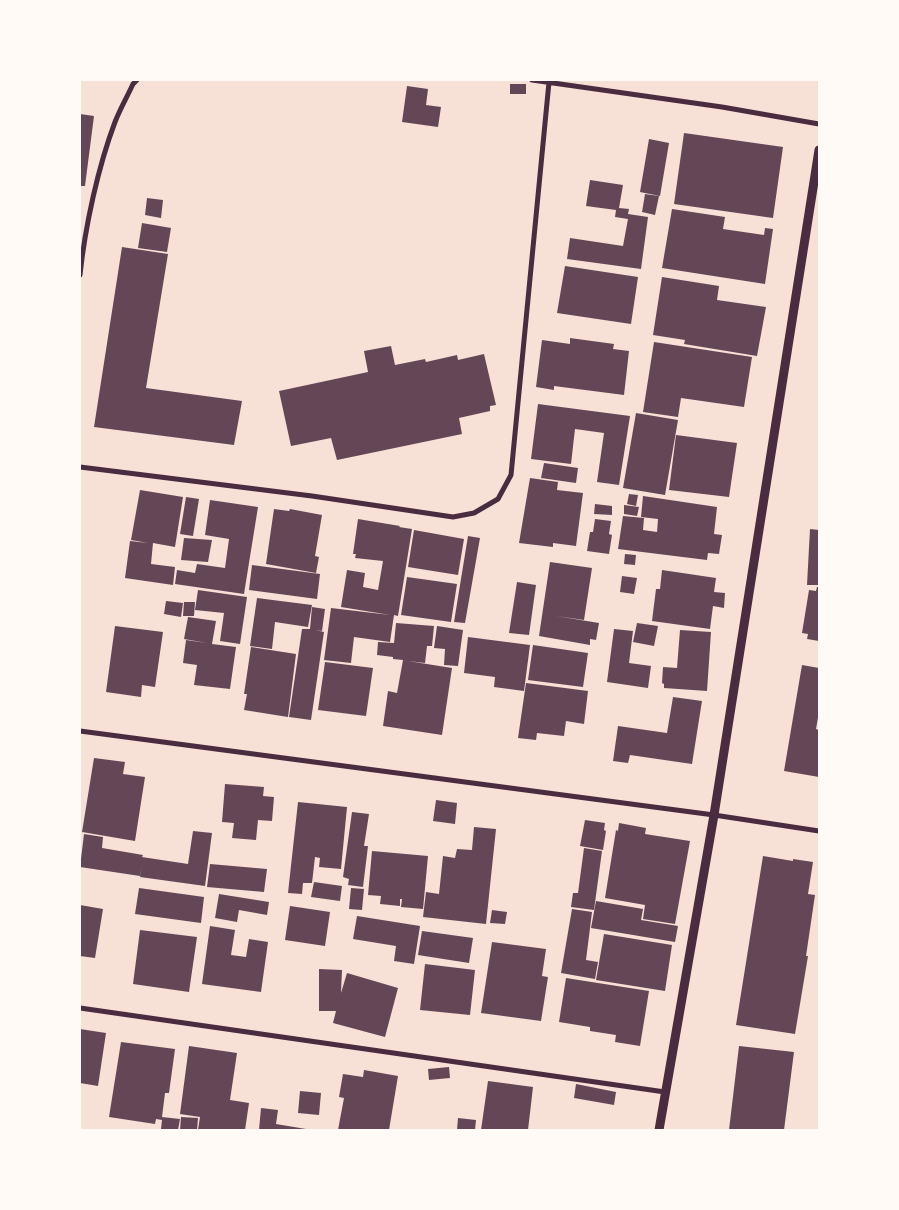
<!DOCTYPE html>
<html>
<head>
<meta charset="utf-8">
<style>
	body { margin:0 }
	#map { position:relative; width:899px; height:1210px; overflow:hidden; background:#f7e1d7; font-family:Manrope,sans-serif }
	canvas { display:block }
	.frame { position:absolute; inset:0; border:81px solid #fffaf5; pointer-events:none }
</style>
</head>
<body>
<div id="map">
<canvas width="899" height="1210"></canvas>
<div class="frame"></div>
</div>
<script>
const c = document.querySelector('canvas').getContext('2d');
c.lineJoin = 'round';
function paint(path, color) { c.fillStyle = color; c.fill(path, 'evenodd'); }
function strokePath(path, color, width, dash) { c.strokeStyle = color; c.lineWidth = width; c.lineCap = dash ? 'butt' : 'round'; c.setLineDash(dash || []); c.stroke(path); }
paint(new Path2D(`
	M510 84H526V94H510Z
	M407 86 428 89 426 105 441 107 438 127 402 122Z
	M80 114 94 116 85 186H80Z
	M684 133 783 147 773 218 674 204Z
	M649 139 669 143 660 196 640 192Z
	M590 180 623 185 619 208 629 209 628 214 648 217 641 269 567 259 570 238 623 246 628 219 615 217 616 210 586 206Z
	M645 194 659 196 655 215 642 212Z
	M147 198 163 200 161 218 145 215Z
	M672 209 725 217 723 229 764 235 765 228 773 229 765 284 662 268Z
	M142 223 171 228 167 252 138 248Z
	M122 247 168 254 146 388 242 401 234 445 94 427Z
	M565 266 638 277 631 324 557 313Z
	M662 277 719 286 717 300 766 307 757 356 684 344 685 340 653 335Z
	M570 338 614 344 613 349 629 351 624 395 554 386V390L536 387 542 340 570 344Z
	M654 342 752 357 744 407 681 398 678 417 643 412Z
	M391 346 395 365 425 359 426 362 457 355 458 360 484 354 496 405 490 406V411L459 418 462 434 337 460 331 438 291 446 279 391 368 372 364 351Z
	M538 404 630 416 619 485 597 482 604 433 575 429 571 464 531 459Z
	M636 413 678 420 665 495 623 488Z
	M676 435 737 443 729 497 669 490Z
	M544 463 578 468 576 483 541 478Z
	M530 478 558 482 557 490 583 493 576 546 553 543V547L519 543Z
	M140 490 183 497 175 547 153 543 151 564 175 567 173 585 125 578 130 541 148 543 131 540Z
	M629 494 638 495 636 506 627 504Z
	M643 496 717 507 714 534 722 535 719 554 708 553 707 560 618 549 623 516 644 518 643 530 657 532 658 519 641 517Z
	M186 497 199 499 193 536 180 534Z
	M210 500 258 507 244 594 175 584 177 570 195 573 197 564 225 568 229 539 205 535Z
	M595 504 612 506V515L594 514Z
	M624 505 639 507 637 516 624 514Z
	M274 509 289 511 290 509 322 515 315 556 319 557 316 573 266 564Z
	M358 519 400 526 399 527 412 529 398 616 394 615 390 642 354 637 351 663 324 660 331 608 390 615 341 607 347 570 365 573 363 587 378 590 383 561 355 558 356 554H353Z
	M595 519 611 521 609 534 612 535 609 554 587 551 590 532H593Z
	M810 529 819 530V585H807Z
	M414 530 464 539 458 575 408 567Z
	M468 536 480 538 465 623 454 622Z
	M184 538 212 540 208 562 181 560Z
	M625 554 636 555 635 565 624 564Z
	M550 562 592 568 584 620 556 616 599 623 596 640 590 639V645L539 636Z
	M252 565 320 574 317 599 249 590Z
	M662 570 716 578 714 592 725 593 724 608 713 606 710 629 652 621 656 589H660Z
	M622 576 637 578 634 594 620 592Z
	M407 577 457 584 451 622 401 615Z
	M517 582 536 585 529 635 509 633Z
	M817 587H819V641L807 639 808 634 802 633 809 590 816 591Z
	M198 590 247 597 240 644 220 641 224 613 195 610Z
	M257 598 312 605 308 627 275 622 272 649 250 646Z
	M166 601 183 603 181 617 164 614Z
	M184 602H195L194 616H183Z
	M312 607 325 609 322 631 316 630 324 632 311 720 289 717 302 629H310Z
	M188 617 216 621 212 644 236 647 230 689 194 685 197 665 183 663 186 640 207 643 184 639Z
	M396 623 434 626 432 646H427L425 663 408 661 452 668 442 735 383 726 388 691 397 693 403 660 393 659V657L377 655 378 642 394 643Z
	M637 623 658 626 654 646 633 642Z
	M115 626 163 632 155 687 142 685 141 697 106 692Z
	M437 626 463 630 458 666 444 665 445 649 434 648Z
	M614 629 633 631 629 663 651 666 648 688 607 682Z
	M680 630 711 632 707 691 664 688V684L662 683 663 667 677 668Z
	M468 637 530 645 524 691 494 687 495 677 464 673Z
	M533 645 588 653 583 687 528 680Z
	M251 647 296 654 288 717 244 710 247 694H244Z
	M325 662 373 668 366 716 318 710Z
	M802 665 819 668V712L816 729 819 730V777L784 771Z
	M526 683 588 691 584 724 566 721 564 736 537 733 536 740 518 738Z
	M673 697 702 701 692 764 630 755 628 763 613 761 618 726 667 733Z
	M94 758 125 762 123 774 145 777 135 841 82 832Z
	M225 784 264 787 263 796 274 797 272 821 258 820 256 840 232 838 234 823 222 822Z
	M436 800 457 803 455 824 433 821Z
	M298 802 347 807 341 869 319 867 320 858 315 857 312 883H303L302 894 288 893Z
	M352 812 369 814 364 846H368L363 887 348 885 349 879 343 877Z
	M585 820 605 823 604 830 606 831 603 850 580 846Z
	M619 823 646 828 645 834 690 841 675 924 643 919 645 905 605 898 616 830 618 831Z
	M474 827 496 829 486 924 423 917 426 892 439 894 443 856 455 858 457 849 472 850Z
	M193 831 212 833 205 886 140 877 142 864 140 876 80 867 84 834 103 837 102 848 143 855 142 857 188 864Z
	M584 848 602 851 594 910 571 907 573 893H578Z
	M372 851 428 856 423 909 401 907 402 899H400V906L380 904 381 896 368 895Z
	M763 856 793 861V859L813 862 808 894 815 895 806 956H808L795 1034 736 1025Z
	M210 864 267 869 264 892 207 887Z
	M314 882 342 886 340 901 311 897Z
	M139 888 204 897 201 923 135 914Z
	M351 888 364 889 362 910 349 909Z
	M219 894 269 902 267 915 239 910 237 922 215 918Z
	M596 901 643 909 641 920 678 926 675 942 591 928Z
	M80 905 103 909 95 958 80 956Z
	M290 906 330 912 325 946 285 940Z
	M572 909 592 912 586 960 598 962 595 979 561 973Z
	M492 910 507 912 505 924 490 923Z
	M357 916 420 926 414 964 394 961 396 946 353 939Z
	M210 926 235 930 231 955 246 957 249 939 268 942 261 992 202 984Z
	M140 930 197 937 189 992 133 984Z
	M422 931 473 938 469 963 418 955Z
	M604 934 672 945 665 991 596 980Z
	M492 942 546 949 542 976 548 977 541 1021 481 1013Z
	M425 964 475 970 470 1015 420 1010Z
	M319 969 342 970 341 993 347 973 398 988 385 1037 333 1023 336 1011H319Z
	M566 978 649 991 640 1046 615 1042 616 1035 590 1031V1027L559 1022Z
	M80 1029 106 1033 98 1086 80 1083Z
	M121 1042 175 1049 169 1093H165L162 1117 180 1119 178 1130 161 1129 162 1120 156 1119 155 1124 109 1117Z
	M189 1046 237 1053 230 1100 249 1103 245 1130H198L200 1117 180 1114Z
	M739 1046 794 1052 784 1130H729Z
	M449 1067 450 1078 429 1080 428 1069Z
	M364 1070 398 1076 389 1130H338L344 1098 339 1097 343 1074 363 1077Z
	M488 1081 533 1087 528 1130H481Z
	M576 1084 616 1092 614 1105 574 1098Z
	M300 1091 321 1093 319 1115 298 1113Z
	M261 1108 278 1110 276 1124 312 1130H259Z
	M181 1117 198 1118 197 1130H180Z
	M458 1118 476 1120 475 1130H457Z`), '#644757');
strokePath(new Path2D(`
	M532 80 722 107 819 124
	M80 275C85 227 98 167 115 122 120 109 127 97 133 84L137 80
	M80 467 312 496 453 517 474 513 498 499 511 475 549 82
	M80 731 714 815 819 831
	M80 1008 665 1092`), '#4a2c40', 5);
strokePath(new Path2D(`
	M659 1130 714 815 819 150`), '#4a2c40', 9);
</script>
</body>
</html>
